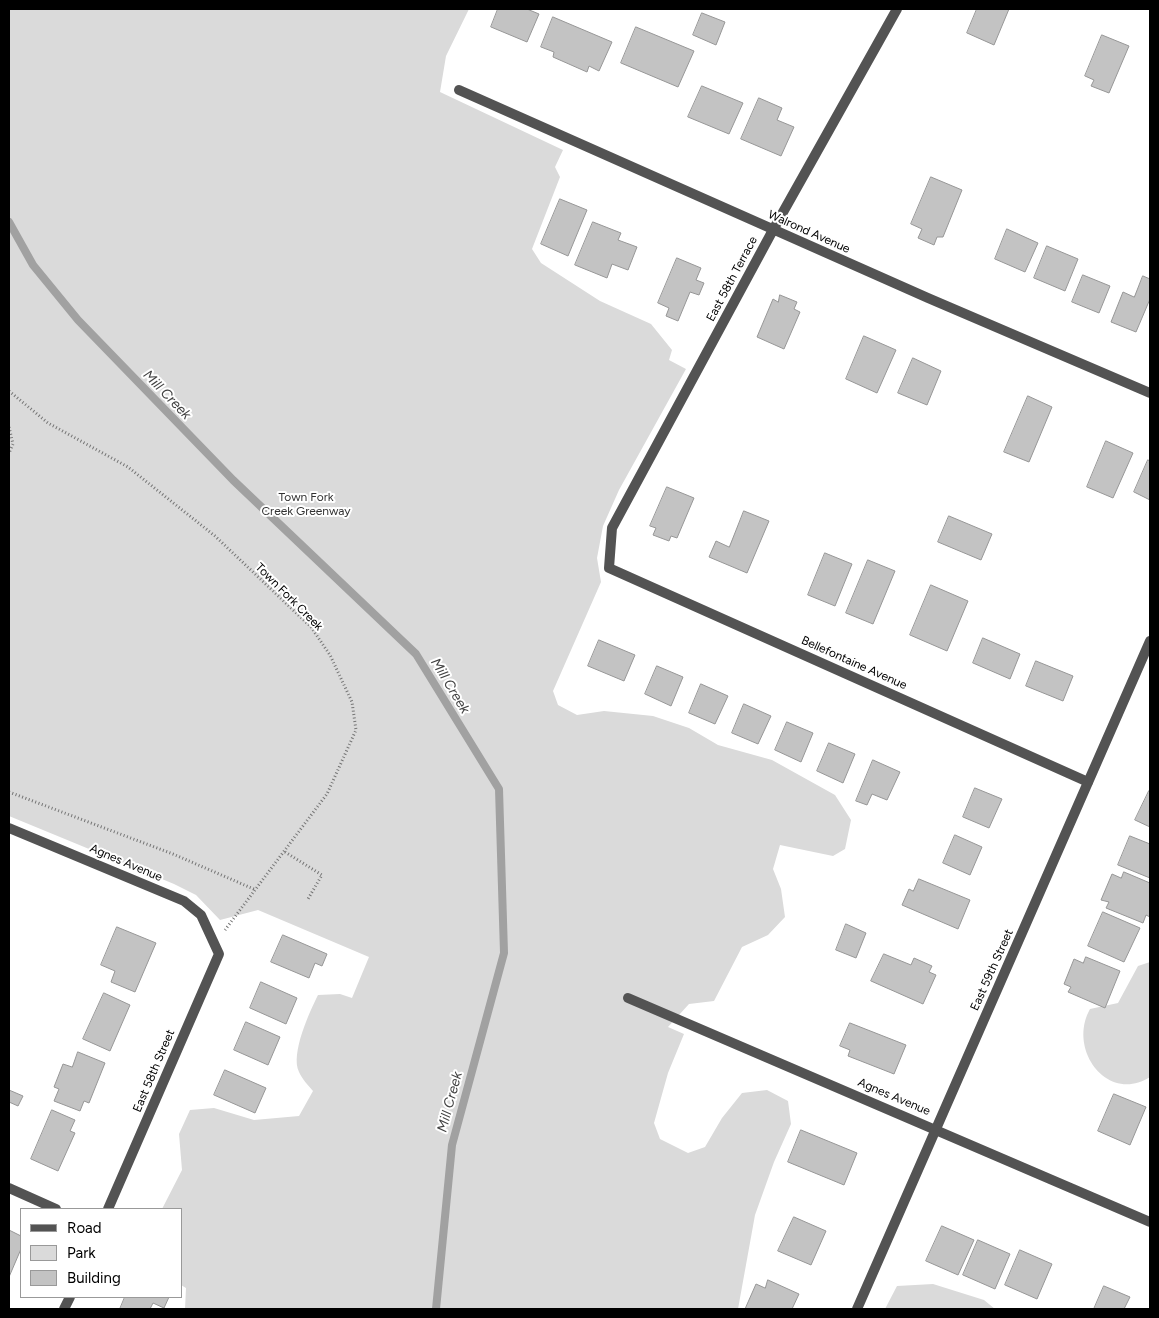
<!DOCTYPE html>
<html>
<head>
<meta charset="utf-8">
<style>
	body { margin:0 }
	#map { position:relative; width:1159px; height:1318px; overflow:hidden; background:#fff; font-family:Figtree,sans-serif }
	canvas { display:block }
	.frame { position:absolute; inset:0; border:10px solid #000; pointer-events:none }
	.legend { position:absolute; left:20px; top:1208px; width:162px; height:90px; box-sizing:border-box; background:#fff; border:1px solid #999; margin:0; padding:6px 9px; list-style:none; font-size:15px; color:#000 }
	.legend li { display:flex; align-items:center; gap:10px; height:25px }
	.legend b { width:25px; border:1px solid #999 }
</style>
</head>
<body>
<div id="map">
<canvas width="1159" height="1318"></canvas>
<div class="frame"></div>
<ul class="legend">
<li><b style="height:6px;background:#535353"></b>Road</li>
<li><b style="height:14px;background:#dadada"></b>Park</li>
<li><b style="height:14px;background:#c3c3c3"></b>Building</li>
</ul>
</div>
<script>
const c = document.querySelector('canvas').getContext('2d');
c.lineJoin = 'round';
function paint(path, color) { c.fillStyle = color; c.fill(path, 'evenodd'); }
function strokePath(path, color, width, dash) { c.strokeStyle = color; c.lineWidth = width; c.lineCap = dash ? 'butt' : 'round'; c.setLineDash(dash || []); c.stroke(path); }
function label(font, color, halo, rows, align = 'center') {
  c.font = font + ' Figtree,sans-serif'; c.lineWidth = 4; c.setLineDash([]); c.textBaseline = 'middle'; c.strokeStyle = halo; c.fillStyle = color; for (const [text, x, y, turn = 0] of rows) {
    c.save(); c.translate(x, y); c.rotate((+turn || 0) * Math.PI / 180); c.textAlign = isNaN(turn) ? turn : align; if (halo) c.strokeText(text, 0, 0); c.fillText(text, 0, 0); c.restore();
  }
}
paint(new Path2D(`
	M9 9H469L446 56 440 92 563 150 555 167 560 177 532 249 541 263 600 301 651 324 672 350 669 360 686 369 619 490 603 526 597 558 601 582 553 691 558 705 577 715 604 711 653 716 689 728 718 745 772 760 835 795 851 820 845 849 833 856 780 845 773 869 781 889 785 917 768 935 742 947 714 1001 689 1004 668 1027 684 1034 668 1073 654 1123 660 1139 688 1153 705 1147 722 1118 742 1093 767 1090 788 1101 791 1124 774 1162 755 1215 738 1309H185L186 1288 181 1285V1209H162L182 1170 179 1134 190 1110 214 1108 254 1120 299 1116 313 1091C308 1085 302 1079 299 1072 290 1054 310 1011 318 995L340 994 352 998 369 957 258 910 220 920 196 895 174 884 9 816Z
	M1150 962V1077C1108 1104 1067 1050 1090 1009L1118 1003 1138 966Z
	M933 1284 984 1300 995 1309H885L897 1286Z`), '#dadada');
strokePath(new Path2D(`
	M9 222 33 265 78 320 233 480 416 654 499 789 504 953 452 1145 436 1309`), '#a1a1a1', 8);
const building = new Path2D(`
	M498 9H527L539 14 527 42 491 27Z
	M977 9H1009L994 45 967 33Z
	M702 13 725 22 716 45 693 35Z
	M553 17 612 42 599 71 589 66 587 72 553 57 554 52 541 47Z
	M636 27 694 51 678 87 621 63Z
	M1102 35 1129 46 1109 93 1091 86 1094 80 1085 76Z
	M702 86 743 103 729 134 688 117Z
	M759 98 782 108 777 120 794 127 781 156 741 139Z
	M931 177 962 190 943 237H937L934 245 918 238 922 229 911 224Z
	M560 199 587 210 568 256 541 244Z
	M593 222 621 233 618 240 637 247 628 270 612 264 607 278 575 265Z
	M1007 229 1038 243 1025 272 995 259Z
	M1047 246 1078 259 1065 291 1034 278Z
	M677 258 701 268 696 280 704 283 699 295 690 292 678 321 666 316 669 308 658 303Z
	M1083 275 1110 286 1099 313 1072 302Z
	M1143 276 1150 279V299L1136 332 1111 322 1123 292 1134 297Z
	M780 295 797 302 794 309 800 312 784 349 757 337 773 299 778 302Z
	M864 336 896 350 877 393 846 379Z
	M913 358 941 371 927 405 898 393Z
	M1028 396 1052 407 1029 462 1004 452Z
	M1106 441 1133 453 1113 498 1087 487Z
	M1148 460 1150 461V500L1134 492Z
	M667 487 694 498 677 538 671 536 669 541 653 535 656 528 650 526Z
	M744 511 769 521 747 573 709 557 716 541 729 547Z
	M949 516 992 534 981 560 938 542Z
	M825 553 852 564 835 606 808 595Z
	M868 560 895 571 873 624 846 613Z
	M931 585 968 601 947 651 910 635Z
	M983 638 1020 654 1010 679 973 663Z
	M599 640 635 655 624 681 588 666Z
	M1036 661 1073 676 1063 701 1026 686Z
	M657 666 683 677 671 706 645 694Z
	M701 684 728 696 715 724 689 713Z
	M744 704 771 716 758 744 732 733Z
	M787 722 813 733 801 762 775 750Z
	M829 743 855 754 843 783 817 771Z
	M873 760 900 772 887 800 872 794 867 805 856 801Z
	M975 788 1002 799 989 828 963 817Z
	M1149 791 1150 792V827L1135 820Z
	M955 835 982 847 970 875 943 863Z
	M1130 836 1150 844V878L1118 865Z
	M1124 872 1150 883V917L1146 915 1143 923 1106 908 1109 902 1101 900 1112 874 1121 878Z
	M919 879 970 900 958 929 902 905 909 889 913 891Z
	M1103 912 1140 928 1124 962 1088 946Z
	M846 924 866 933 856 958 836 950Z
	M117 927 156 943 135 992 111 982 115 971 101 965Z
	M283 935 327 954 322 966 315 963 309 978 271 962Z
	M884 954 911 965 914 958 932 966 929 972 936 975 923 1004 871 981Z
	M1086 957 1120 971 1105 1008 1068 992 1071 987 1064 984 1074 959 1083 963Z
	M261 982 297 998 286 1024 250 1008Z
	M104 993 130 1005 110 1051 83 1039Z
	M246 1022 280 1037 268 1065 234 1050Z
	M850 1023 906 1045 894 1074 848 1056 850 1050 840 1046Z
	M78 1052 105 1063 89 1103 84 1101 80 1111 54 1101 59 1089 54 1087 63 1064 72 1067Z
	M225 1070 266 1088 255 1113 214 1095Z
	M9 1090 23 1096 18 1106 9 1102Z
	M1114 1094 1146 1107 1130 1145 1098 1131Z
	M52 1110 75 1120 70 1131 75 1133 58 1171 31 1159Z
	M801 1130 857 1153 844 1185 788 1162Z
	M794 1217 826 1231 811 1265 778 1251Z
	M942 1226 974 1240 958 1275 926 1261Z
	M9 1230 21 1236V1249L9 1277Z
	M978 1240 1010 1254 995 1289 963 1275Z
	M1020 1250 1052 1264 1037 1299 1005 1285Z
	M768 1280 799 1294 792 1309H745L756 1284 765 1288Z
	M1104 1286 1130 1297 1124 1309H1094Z
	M125 1297H169L164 1308 153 1303 150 1309H120Z`);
paint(building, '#c3c3c3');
strokePath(building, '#979797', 1);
strokePath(new Path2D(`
	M9 391 48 423 128 467 215 536 311 627 330 655 352 702 356 730 327 794 225 930
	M9 427 13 444 9 453
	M9 792 173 854 256 890
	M285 852 322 875 308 899`), '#757575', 3, [1, 2.5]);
strokePath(new Path2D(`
	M897 9 773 230 612 528 609 568 1088 782
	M459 90 928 298 1150 393
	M9 828 184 901 201 915 219 954 108 1209
	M628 998 1150 1222
	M9 1188 56 1209
	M64 1309 70 1297`), '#535353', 10);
strokePath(new Path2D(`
	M857 1309 1150 641`), '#535353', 10);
label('12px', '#000', '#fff', [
	["Walrond Avenue",809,232,24],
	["East 58th Terrace",732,279,-62],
	["Town Fork Creek",289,597,45],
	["Bellefontaine Avenue",854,663,24],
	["Agnes Avenue",126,863,23],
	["East 59th Street",992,970,-66],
	["East 58th Street",154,1071,-67],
	["Agnes Avenue",894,1097,23]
]);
label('12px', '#313131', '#fff', [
	["Town Fork",306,497],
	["Creek Greenway",306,511]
]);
label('italic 14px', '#424242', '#fff', [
	["Mill Creek",167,395,46],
	["Mill Creek",450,686,59],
	["Mill Creek",450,1102,-75]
]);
</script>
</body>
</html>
